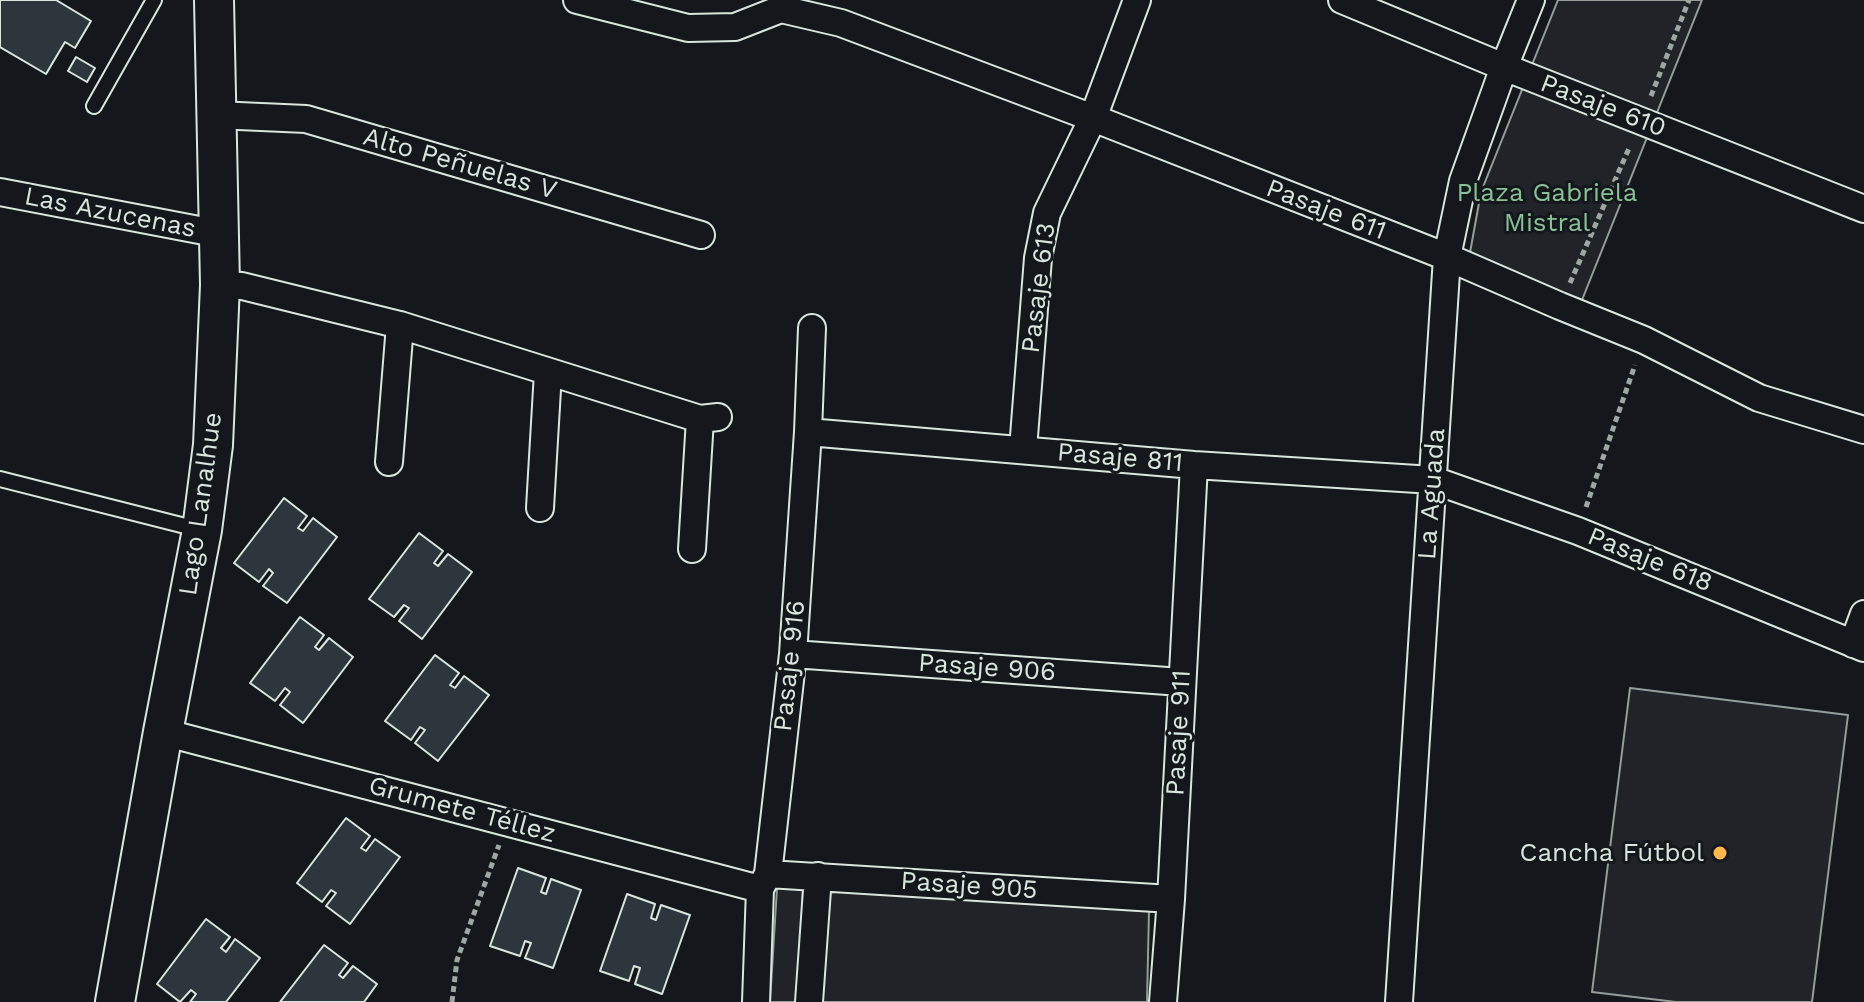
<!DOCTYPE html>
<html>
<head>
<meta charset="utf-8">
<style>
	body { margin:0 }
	canvas { display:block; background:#14181c }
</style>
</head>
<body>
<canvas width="1864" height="1002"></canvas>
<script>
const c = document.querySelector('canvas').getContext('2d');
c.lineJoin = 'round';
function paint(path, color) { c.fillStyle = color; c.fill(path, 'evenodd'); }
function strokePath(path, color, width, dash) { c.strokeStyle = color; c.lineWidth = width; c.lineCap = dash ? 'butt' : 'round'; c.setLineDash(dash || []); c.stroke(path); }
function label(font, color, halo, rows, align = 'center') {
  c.font = font + ' "Work Sans",sans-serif'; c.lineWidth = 6; c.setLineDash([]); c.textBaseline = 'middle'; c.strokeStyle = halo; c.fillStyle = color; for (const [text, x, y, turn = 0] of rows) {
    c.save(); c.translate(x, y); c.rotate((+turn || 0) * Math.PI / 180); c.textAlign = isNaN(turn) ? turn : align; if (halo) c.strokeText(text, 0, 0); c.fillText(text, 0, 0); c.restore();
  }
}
const green = new Path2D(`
	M1558 0H1702L1582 300 1469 258 1481 192Z
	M1630 688 1848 715 1812 1002H1676L1592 992Z
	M777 888 803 889 797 1002H770Z
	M829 888 1149 910 1147 1002H822Z`);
paint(green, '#202428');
strokePath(green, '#939e99', 2);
const building = new Path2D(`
	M0 0H56L91 21 75 48 65 42 46 74 0 47Z
	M76 57 95 68 87 82 68 71Z
	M284 498 307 516 298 528 303 531 313 518 337 537 287 603 263 586 273 573 269 569 259 582 234 563Z
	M419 533 443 551 434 563 438 566 448 554 472 572 422 639 399 621 409 608 404 605 394 617 369 599Z
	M300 617 324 635 315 647 319 650 329 638 353 657 303 723 280 705 290 692 285 688 275 701 250 683Z
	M435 655 459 673 450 685 455 688 464 676 489 695 438 761 415 743 425 730 420 727 411 740 385 721Z
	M346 818 370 836 361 848 366 851 375 839 400 857 350 924 326 906 336 893 331 890 322 902 297 883Z
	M518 868 546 878 541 892 546 894 551 879 581 890 553 968 525 958 531 943 525 941 520 956 490 946Z
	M627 894 655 904 651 918 656 920 661 905 690 915 662 994 635 984 640 968 634 966 629 981 600 971Z
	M206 919 230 937 221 948 226 952 235 939 260 958 226 1002H190L196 994 191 990 180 1002 157 984Z
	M324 945 348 963 339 975 343 978 353 966 377 984 364 1002H280Z`);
paint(building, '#2c363c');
strokePath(building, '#d8e6dc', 2);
const service = new Path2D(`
	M94 106 154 0
	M0 479 201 530`);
const minor = new Path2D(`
	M577 0 688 28 735 27 781 9
	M1342 0 1504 67 1864 209
	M781 9 841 23 1093 118 1447 257 1560 306 1644 340 1759 398 1864 430
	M216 115 306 119 701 235
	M0 192 220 234
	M220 285 242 286 400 325 700 419 718 417
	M808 432 1194 465 1433 480 1578 531 1864 648
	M1023 449 1038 258 1047 213 1093 118 1137 0
	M389 462 400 325
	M540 508 548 372
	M692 549 700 419
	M1853 644 1864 614
	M793 654 1181 682
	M163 732 760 889
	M768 874 1171 899
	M756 1002 760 889 768 874 793 654 808 432 812 328
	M809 1002 818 876
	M1163 1002 1171 899 1194 465
	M1399 1002 1447 257 1463 181 1504 67 1531 0`);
const secondary = new Path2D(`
	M115 1002 163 732 202 530 213 445 220 285 214 0`);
strokePath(service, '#d8e6dc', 18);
strokePath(minor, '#d8e6dc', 30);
strokePath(secondary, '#d8e6dc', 42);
strokePath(new Path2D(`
	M1651 96 1689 0
	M1570 283 1630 146
	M1586 507 1635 365
	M452 1002 457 960 499 845`), '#9da8a2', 5, [6, 4]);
strokePath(service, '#14181c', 14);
strokePath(minor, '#14181c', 26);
strokePath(secondary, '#14181c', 38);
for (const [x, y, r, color] of [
	[1720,853,8,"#ffb74d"]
]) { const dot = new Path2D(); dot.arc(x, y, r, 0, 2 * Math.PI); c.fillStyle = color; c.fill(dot); strokePath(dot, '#14181c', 3); }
label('26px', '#d8e6dc', '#14181c', [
	["Pasaje 610",1603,106,21],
	["Alto Peñuelas V",460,164,16],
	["Pasaje 611",1326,210,21],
	["Las Azucenas",110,213,11],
	["Pasaje 613",1039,288,-83],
	["Pasaje 811",1120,458,5],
	["La Aguada",1432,494,-86],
	["Lago Lanalhue",201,504,-82],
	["Pasaje 618",1650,560,22],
	["Pasaje 916",790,666,-84],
	["Pasaje 906",987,668,4],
	["Pasaje 911",1179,733,-87],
	["Grumete Téllez",462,810,15],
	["Pasaje 905",969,886,4]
]);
label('26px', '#8ac095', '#14181c', [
	["Plaza Gabriela",1547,193],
	["Mistral",1547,223]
]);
label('26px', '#d8e6dc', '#14181c', [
	["Cancha Fútbol",1704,853]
], 'right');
</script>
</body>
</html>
